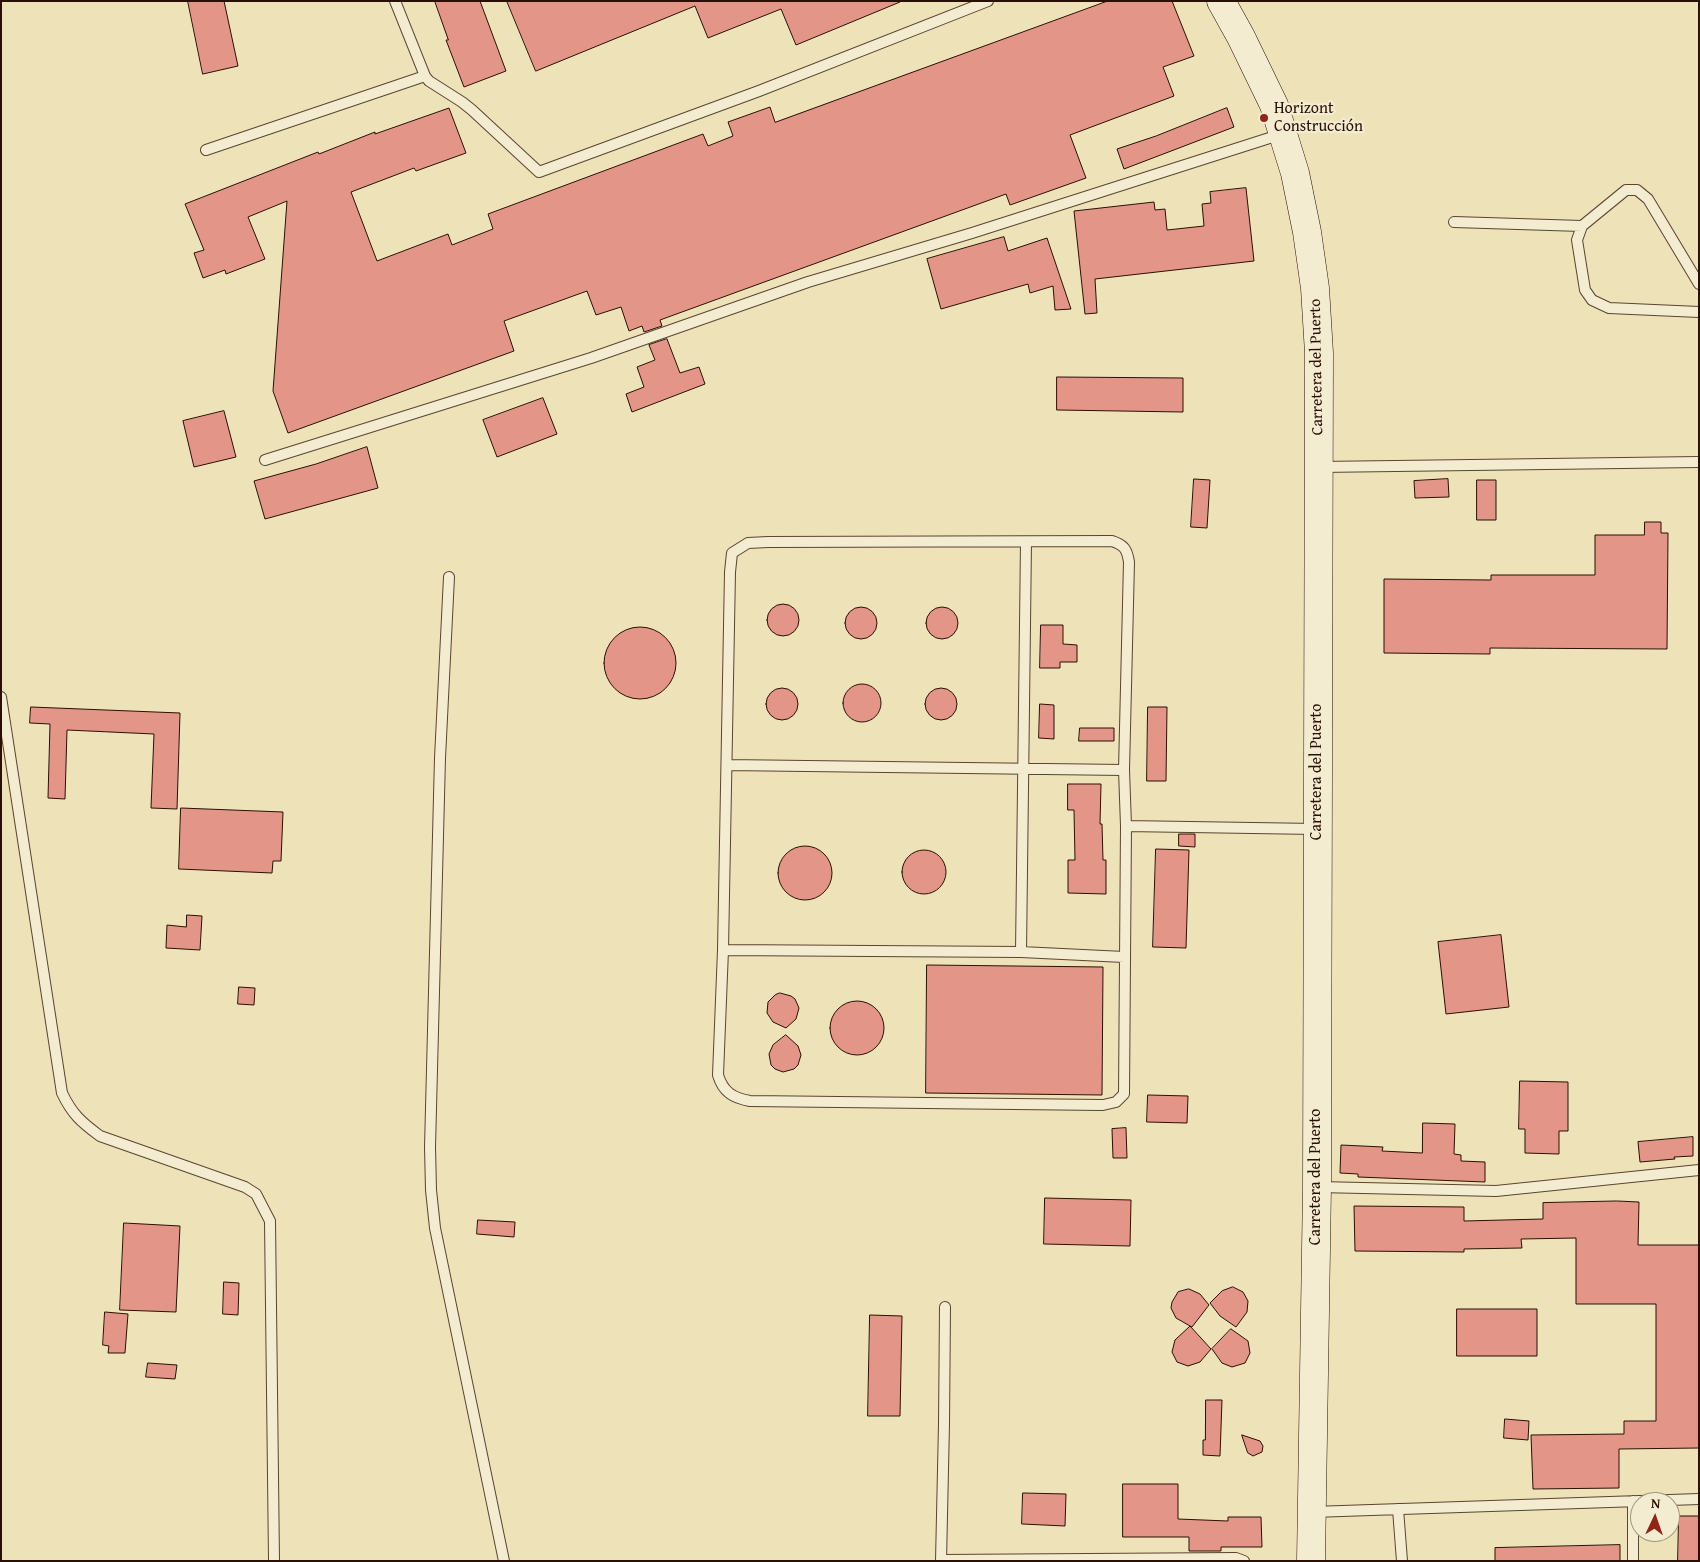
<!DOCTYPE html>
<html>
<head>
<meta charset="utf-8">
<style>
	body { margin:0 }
	#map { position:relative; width:1700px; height:1562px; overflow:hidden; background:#ede2b8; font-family:"Gentium Book Plus",serif }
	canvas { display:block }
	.frame { position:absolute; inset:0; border:2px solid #2a0f04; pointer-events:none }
	.north { position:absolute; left:1630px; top:1492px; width:50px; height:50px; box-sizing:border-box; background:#f3ecd1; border:1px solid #a3947f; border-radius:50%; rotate:3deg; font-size:14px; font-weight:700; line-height:20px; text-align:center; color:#2a0f04 }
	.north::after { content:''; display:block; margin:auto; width:18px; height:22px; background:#8f2418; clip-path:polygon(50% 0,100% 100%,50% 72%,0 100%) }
</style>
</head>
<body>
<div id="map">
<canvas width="1700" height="1562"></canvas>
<div class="frame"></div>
<div class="north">N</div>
</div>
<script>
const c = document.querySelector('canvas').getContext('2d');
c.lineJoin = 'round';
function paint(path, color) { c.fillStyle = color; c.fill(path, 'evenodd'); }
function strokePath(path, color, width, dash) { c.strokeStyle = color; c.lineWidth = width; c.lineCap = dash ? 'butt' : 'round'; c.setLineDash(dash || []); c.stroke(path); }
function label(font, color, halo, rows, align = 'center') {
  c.font = font + ' "Gentium Book Plus",serif'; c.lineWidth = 4.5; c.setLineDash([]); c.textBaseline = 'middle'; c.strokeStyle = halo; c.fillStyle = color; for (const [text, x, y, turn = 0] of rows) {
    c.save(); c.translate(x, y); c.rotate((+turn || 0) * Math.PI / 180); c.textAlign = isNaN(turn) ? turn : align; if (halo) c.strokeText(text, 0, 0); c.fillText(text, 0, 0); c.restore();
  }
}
const building = new Path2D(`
	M188 1H224L238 66 203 74Z
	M435 1H480L506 71 464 87 446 40H448Z
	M507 1H900V2L796 45 781 9 708 38 695 6 536 71Z
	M1108 1H1172L1194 56 1163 67 1174 96 1070 135 1086 178 1010 205 1006 194 660 320 662 326 644 332 642 326 629 331 621 307 596 315 587 291 504 321 514 351 288 433 273 391 287 201 248 217 265 259 226 274 225 270 203 278 194 253 204 250 185 204 318 152 319 154 375 132V134L449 108 466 153 416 171 414 168 351 192 377 261 448 234 452 245 493 229 488 214 703 134 708 146 733 136 728 122 770 107 775 122Z
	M1227 108 1234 127 1124 169 1117 149 1156 136Z
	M1246 188 1254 261 1095 279 1097 313 1085 314 1074 211 1154 202 1155 210 1165 209 1167 230 1204 226 1202 204 1211 203 1210 192Z
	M1004 237 1008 251 1047 238 1071 309 1055 310 1053 286 1030 293 1028 284 941 309 927 259Z
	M667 339 680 373 699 367 705 384 632 412 626 394 644 387 637 367 655 360 649 345Z
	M1057 377 1183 378V412L1057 410Z
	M543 398 557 434 497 457 483 420Z
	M224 411 236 457 194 467 183 421Z
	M367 447 378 488 265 519 254 481 316 464Z
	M1194 479 1210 480 1207 528 1191 527Z
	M1448 479 1449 497 1415 498 1414 481Z
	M1477 480H1496V520H1477Z
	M1645 522H1661V533H1668L1667 649 1490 648V654L1384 653V579L1491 580V575H1595V535H1644Z
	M767 620a16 16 0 1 1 32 0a16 16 0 1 1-32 0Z
	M845 623a16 16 0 1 1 32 0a16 16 0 1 1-32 0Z
	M926 623a16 16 0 1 1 32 0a16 16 0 1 1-32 0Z
	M1041 625H1063V644L1077 645V662H1060V668H1040Z
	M604 663a36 36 0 1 1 72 0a36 36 0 1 1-72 0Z
	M843 703a19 19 0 1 1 38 0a19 19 0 1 1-38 0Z
	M766 704a16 16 0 1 1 32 0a16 16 0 1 1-32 0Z
	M925 704a16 16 0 1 1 32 0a16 16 0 1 1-32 0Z
	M1040 704 1054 705V739L1039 738Z
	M31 707 180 713 177 809 151 808 154 734 67 730 65 799 48 798 50 724 30 723Z
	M1148 707H1167L1166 781H1147Z
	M1080 728H1114V741H1079Z
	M1068 784H1101L1100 824H1102L1103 860H1106V894L1068 893V860H1075L1074 810H1068Z
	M181 808 283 812 281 861H273L272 873 179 869Z
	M1179 834H1195V847L1179 846Z
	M778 873a27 27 0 1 1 54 0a27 27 0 1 1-54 0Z
	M1156 849 1189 850 1186 948 1153 947Z
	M902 872a22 22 0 1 1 44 0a22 22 0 1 1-44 0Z
	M187 915 202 916 200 950 166 948 167 925 186 927Z
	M1501 935 1509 1007 1446 1014 1438 942Z
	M927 965 1103 967 1102 1095 926 1093Z
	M239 987 255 988 254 1005 238 1004Z
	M780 993 791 996 795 999 799 1008 796 1019 786 1028 773 1022 767 1013 768 1002 775 995Z
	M830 1028a27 27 0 1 1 54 0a27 27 0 1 1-54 0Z
	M786 1035 798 1046 801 1055 798 1065 794 1069 783 1072 775 1069 771 1065 769 1054 773 1045Z
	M1520 1081 1568 1082V1131H1559V1154L1525 1153V1129H1519Z
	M1148 1095 1188 1096 1187 1123 1147 1122Z
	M1423 1123 1455 1124 1454 1154 1461 1155V1161L1485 1162V1182L1358 1177V1174L1340 1173 1341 1145 1383 1147 1382 1151 1422 1153Z
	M1126 1128 1127 1158H1113L1112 1129Z
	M1693 1137V1156L1674 1157 1675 1159 1640 1162 1638 1142Z
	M1045 1198 1131 1200 1130 1246 1044 1244Z
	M1617 1201 1639 1202 1638 1245H1699V1448L1619 1449V1488L1533 1489 1531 1435 1624 1434V1421H1656V1304H1576V1238L1521 1239 1522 1248 1464 1249V1252L1355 1251 1354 1206 1464 1207V1221L1543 1219V1203Z
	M478 1220 515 1222 514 1237 477 1234Z
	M124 1223 180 1226 176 1312 120 1310Z
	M224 1282 239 1283 238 1315 223 1314Z
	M1233 1287 1243 1292 1248 1301 1247 1312 1236 1327 1220 1316 1210 1303 1222 1291Z
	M1189 1289 1200 1294 1209 1305 1192 1327 1190 1326 1211 1349 1200 1362 1188 1366 1177 1362 1172 1352 1175 1340 1190 1326 1176 1318 1171 1308 1172 1302 1178 1292Z
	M1457 1309H1537V1356H1457Z
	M105 1312 128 1314 125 1353H108L109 1346 103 1345Z
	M870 1315 902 1316 900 1416H868Z
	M1231 1329 1248 1341 1250 1353 1245 1363 1232 1367 1222 1363 1212 1349Z
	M148 1363 177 1365 175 1379 146 1377Z
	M1206 1400H1222L1220 1456 1203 1455V1440H1205Z
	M1505 1419 1529 1421 1528 1440 1504 1438Z
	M1242 1435 1260 1441 1263 1446 1262 1452 1253 1456 1248 1453Z
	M1123 1484H1178V1519L1228 1521V1517H1261L1262 1547H1221V1551H1189V1537H1123Z
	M1023 1493 1066 1494 1065 1526 1022 1524Z
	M1679 1516H1699V1561H1678Z
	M1620 1545V1561H1495V1548Z`);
paint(building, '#e39688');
strokePath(building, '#2a0f04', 1);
const lane = new Path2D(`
	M395 1 425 76 429 81 462 102 472 110 539 172 759 91 988 1
	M206 150 425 76
	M1454 222 1582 226 1626 190H1637L1648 199 1699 284
	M1582 226 1577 240 1585 290 1592 300 1609 308 1699 312
	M265 460 591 358 808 282 972 233 1282 134
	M1319 467 1699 462
	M449 577 440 758 430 1147 431 1190 435 1228 504 1561
	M1 697 62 1093C72 1114 81 1122 100 1136L245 1187 256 1194 270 1221 274 1561
	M727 765 1124 770 1126 826 1124 1094 1116 1102 1103 1105 750 1101C733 1098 723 1092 718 1075L723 950 730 572 732 553 748 543 768 542 1112 541C1124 545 1127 549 1129 562L1124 770
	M1126 826 1316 829
	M723 950 1021 952 1124 957
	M1021 952 1026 542
	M1318 1187 1496 1191 1699 1170
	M1633 1501V1561
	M1398 1509 1402 1561
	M1312 1512 1699 1499
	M941 1560 1236 1558 1244 1561
	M941 1561 944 1424 945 1307`);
const secondary = new Path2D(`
	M1221 1 1241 37 1274 105 1295 173 1307 232 1315 288 1319 353 1317 1187 1311 1561`);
strokePath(lane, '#5b4431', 12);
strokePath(secondary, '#2a0f04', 29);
strokePath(lane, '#f3ecd1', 10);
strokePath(secondary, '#f3ecd1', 28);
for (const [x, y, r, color] of [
	[1264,118,5,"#8f2418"]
]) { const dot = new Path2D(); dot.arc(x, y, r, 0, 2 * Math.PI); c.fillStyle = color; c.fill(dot); strokePath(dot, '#f3ecd1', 2); }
label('16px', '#2a0f04', '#f3ecd1', [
	["Horizont",1274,109],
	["Construcción",1274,127]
], 'left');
label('16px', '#2a0f04', '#f3ecd1', [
	["Carretera del Puerto",1317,367,-91],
	["Carretera del Puerto",1317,772,-90],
	["Carretera del Puerto",1316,1177,-90]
]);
</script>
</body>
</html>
